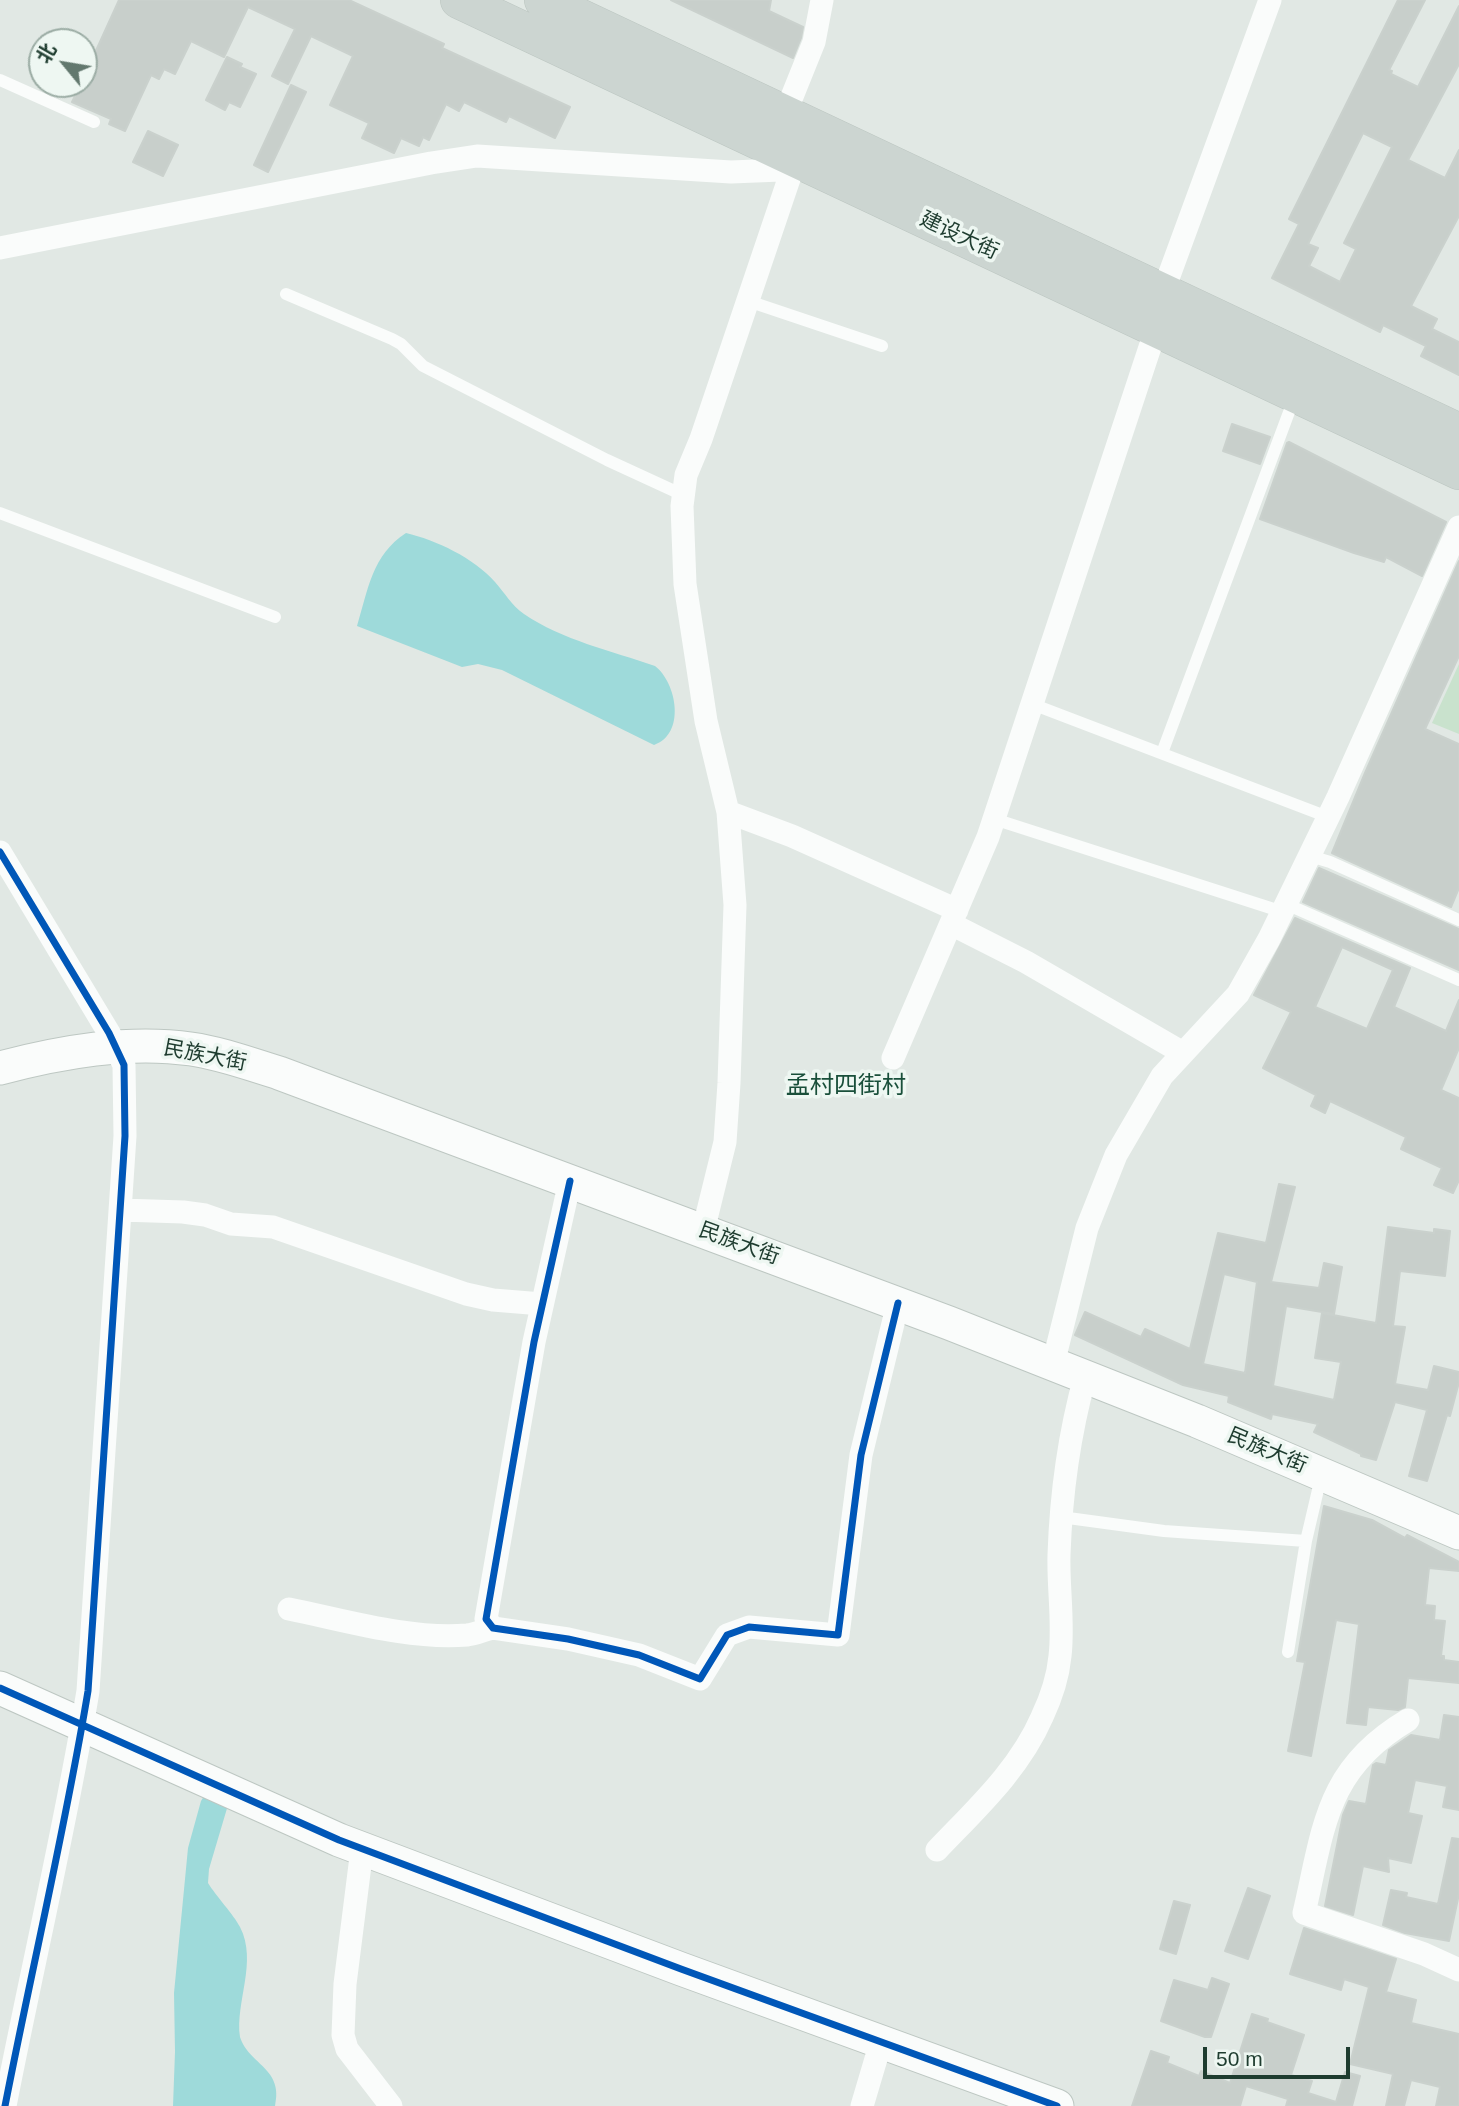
<!DOCTYPE html>
<html>
<head>
<meta charset="utf-8">
<style>
	body { margin:0 }
	#map { position:relative; width:1459px; height:2106px; overflow:hidden; background:#e1e8e4; font-family:Arial,"Noto Sans SC",sans-serif }
	canvas { display:block }
	.north { position:absolute; left:28px; top:28px; width:70px; height:70px; box-sizing:border-box; background:#eef7f2; border:2px solid #9baca4; border-radius:50%; rotate:300deg; font-size:19px; font-weight:700; line-height:28px; text-align:center; color:#1e3c2f }
	.north::after { content:''; display:block; margin:auto; width:24px; height:32px; background:#62786e; clip-path:polygon(50% 0,100% 100%,50% 72%,0 100%) }
	.scale { position:absolute; left:1203px; top:2047px; width:147px; height:32px; box-sizing:border-box; border:4px solid #1e3c2f; border-top:0; padding-left:9px; font-size:21px; line-height:24px; white-space:nowrap; color:#1e3c2f; -webkit-text-stroke:5px #eef7f2; paint-order:stroke }
</style>
</head>
<body>
<div id="map">
<canvas width="1459" height="2106"></canvas>
<div class="north">北</div>
<div class="scale">50 m</div>
</div>
<script>
const c = document.querySelector('canvas').getContext('2d');
c.lineJoin = 'round';
function paint(path, color) { c.fillStyle = color; c.fill(path, 'evenodd'); }
function strokePath(path, color, width, dash) { c.strokeStyle = color; c.lineWidth = width; c.lineCap = dash ? 'butt' : 'round'; c.setLineDash(dash || []); c.stroke(path); }
function label(font, color, halo, rows, align = 'center') {
  c.font = font + ' Arial,"Noto Sans SC",sans-serif'; c.lineWidth = 7; c.setLineDash([]); c.textBaseline = 'middle'; c.strokeStyle = halo; c.fillStyle = color; for (const [text, x, y, turn = 0] of rows) {
    c.save(); c.translate(x, y); c.rotate((+turn || 0) * Math.PI / 180); c.textAlign = isNaN(turn) ? turn : align; if (halo) c.strokeText(text, 0, 0); c.fillText(text, 0, 0); c.restore();
  }
}
paint(new Path2D(`
	M1459 664V734L1432 723Z`), '#c9e2cd');
paint(new Path2D(`
	M406 533C436 540 474 558 495 582 505 593 511 605 524 614 562 640 612 651 655 666 677 683 686 734 654 745L502 670 478 664 462 667 357 626C368 590 372 555 406 533Z
	M206 1793 228 1805 209 1869 208 1883C216 1896 234 1915 240 1927 258 1962 235 2002 240 2037 249 2065 284 2068 275 2106H173L175 2052 174 1993 188 1848 201 1801Z`), '#9edada');
const building = new Path2D(`
	M119 0H349L444 44 442 48 570 107 555 138 509 116 506 122 464 102 459 111 446 104 429 140 423 137 419 146 401 138 394 153 362 138 369 123 330 105 353 56 311 36 288 84 272 76 295 29 248 7 224 57 191 41 175 74 164 69 159 79 151 75 125 131 109 124 111 119 72 102 81 84H84V77Z
	M671 0H771L769 11 803 27 801 38 793 58Z
	M1398 0H1425L1389 70 1392 71 1391 74 1418 87 1459 6V64L1408 160 1445 178 1459 150V216L1411 306 1437 319 1432 329 1459 342V375L1421 356 1426 346 1383 325 1380 332 1272 278 1299 224 1289 219ZM1363 133 1392 147 1344 243 1356 249 1340 282 1309 266 1318 248 1308 244Z
	M227 57 242 64 240 67 256 74 240 107 229 102 225 110 206 100Z
	M291 85 306 92 268 172 254 165Z
	M148 131 178 145 163 176 133 162Z
	M1232 424 1270 437 1260 464 1223 451Z
	M1289 442 1446 522 1422 576 1386 557 1384 562 1354 553 1260 519 1287 443Z
	M1459 561V656L1425 729 1459 744V888L1451 907 1332 853 1365 773Z
	M1319 868 1459 929V970L1303 902Z
	M1295 918 1410 968 1394 1007 1446 1031 1459 1000V1048L1441 1090 1459 1098V1180L1453 1193 1434 1185 1442 1168 1401 1149 1406 1137 1330 1101 1325 1113 1311 1106 1316 1095 1263 1068 1291 1012 1254 995ZM1342 947 1393 970 1367 1029 1315 1007Z
	M1279 1184 1295 1187 1271 1282 1319 1288 1324 1263 1342 1267 1334 1314 1286 1306 1273 1386 1334 1400 1341 1362 1315 1358 1322 1313 1376 1323 1388 1227 1434 1233V1229L1450 1231 1445 1276 1400 1271 1393 1326 1405 1327 1395 1384 1428 1390 1434 1366 1459 1372V1382L1450 1416 1447 1415 1427 1481 1409 1476 1427 1410 1395 1402 1376 1460 1361 1456V1454L1314 1432 1318 1424 1272 1414 1271 1419 1228 1402 1229 1396 1183 1385 1075 1335 1085 1312 1141 1337 1145 1329 1190 1349 1218 1233 1266 1243ZM1224 1274 1257 1282 1245 1373 1203 1364Z
	M1324 1506 1372 1520 1405 1538 1407 1535 1459 1562V1571L1429 1568 1425 1605 1435 1606 1434 1620 1445 1621 1441 1656H1444V1660L1459 1662V1683L1408 1678 1405 1707 1398 1710 1368 1707 1366 1725 1347 1723 1359 1624 1336 1620 1311 1756 1288 1751 1305 1662 1297 1661Z
	M1444 1715 1459 1717V1810L1443 1807 1447 1786 1415 1780 1408 1813 1422 1816 1411 1863 1388 1858 1389 1872 1363 1866 1353 1915 1325 1906 1343 1815 1349 1801 1366 1804 1373 1765 1376 1763 1386 1765 1389 1750 1411 1735 1440 1740Z
	M1452 1838 1459 1839V1894L1449 1941 1405 1933 1383 1925 1391 1890 1407 1893 1406 1897 1438 1904Z
	M1248 1888 1270 1896 1248 1959 1225 1951Z
	M1174 1901 1190 1905 1176 1954 1160 1949Z
	M1304 1928 1396 1959 1386 1992 1416 2000 1411 2023 1459 2034V2106H1436L1440 2087 1411 2080 1404 2106H1386L1393 2074 1350 2064 1369 1987 1344 1979 1341 1990 1290 1974Z
	M1212 1978 1229 1984 1211 2037H1205L1161 2021 1174 1980 1208 1990Z
	M1252 2014 1268 2019 1267 2022 1304 2035 1291 2075 1312 2081 1308 2093 1336 2102 1345 2072 1360 2076 1352 2106H1286L1288 2099 1246 2086 1240 2106H1132L1151 2051 1169 2057 1167 2063 1199 2076 1201 2071 1230 2083Z`);
paint(building, '#c8cfcb');
strokePath(building, '#cad1cd', 2);
const secondary = new Path2D(`
	M0 1068C61 1052 128 1040 191 1049 220 1053 250 1064 279 1073L949 1323 1197 1421 1459 1533
	M0 1688 339 1840 681 1969 1057 2106`);
const primary = new Path2D(`
	M459 0 1459 471
	M543 0 1459 432`);
strokePath(secondary, '#bdc7c2', 35);
strokePath(primary, '#bbc5c0', 38);
strokePath(new Path2D(`
	M0 80 94 122
	M286 294 392 339 401 344 423 366 607 460 683 495
	M748 301 882 346
	M0 513 275 617
	M1032 704 1328 817
	M1162 753 1295 396
	M994 819 1283 912
	M1310 856 1330 862 1459 920
	M1286 904 1459 980
	M1061 1517 1164 1531 1306 1541
	M1288 1652 1306 1541 1321 1477`), '#fafcfb', 12);
strokePath(new Path2D(`
	M785 114 814 42 822 0
	M0 248 431 163 477 156 731 172 806 169
	M1163 292 1270 0
	M728 812 792 836 957 910
	M0 852 109 1033 124 1065 125 1136 88 1691C65 1830 32 1967 5 2106
	M951 924 1026 962 1183 1053
	M893 1058 988 837 1156 329
	M570 1181 534 1342 486 1619 493 1628 568 1639 639 1655 700 1679 727 1635 749 1627 838 1635 861 1455 898 1303
	M121 1210 183 1212 205 1215 231 1224 273 1227 466 1294 493 1300 542 1304
	M703 1231 725 1142 729 1083 735 905 728 812 706 721 685 584 682 506 686 475 701 439 792 170
	M1053 1364 1087 1228 1116 1155 1162 1076 1238 994 1269 939 1338 797 1459 527
	M289 1609C344 1620 410 1640 467 1635 476 1634 484 1630 493 1628
	M1408 1720C1325 1769 1324 1828 1304 1913L1424 1954 1459 1970
	M362 1849 345 1984 343 2035 347 2049 391 2106
	M937 1850C976 1809 1019 1770 1042 1717 1051 1698 1058 1677 1060 1656 1064 1623 1058 1588 1059 1555 1061 1495 1069 1435 1085 1377
	M862 2106 881 2042`), '#fafcfb', 23);
strokePath(secondary, '#fafcfb', 33);
strokePath(primary, '#ccd5d1', 37);
strokePath(new Path2D(`
	M0 852 109 1033 124 1065 125 1136 88 1691C65 1830 32 1967 5 2106
	M570 1181 534 1342 486 1619 493 1628 568 1639 639 1655 700 1679 727 1635 749 1627 838 1635 861 1455 898 1303
	M0 1688 339 1840 681 1969 1057 2106`), '#0057b8', 7);
label('21px', '#1e3c2f', '#eef7f2', [
	["建设大街",959,236,25],
	["民族大街",205,1056,11],
	["民族大街",739,1244,20],
	["民族大街",1267,1451,23]
]);
label('24px', '#194f3a', '#eef7f2', [
	["孟村四街村",846,1086]
]);
</script>
</body>
</html>
